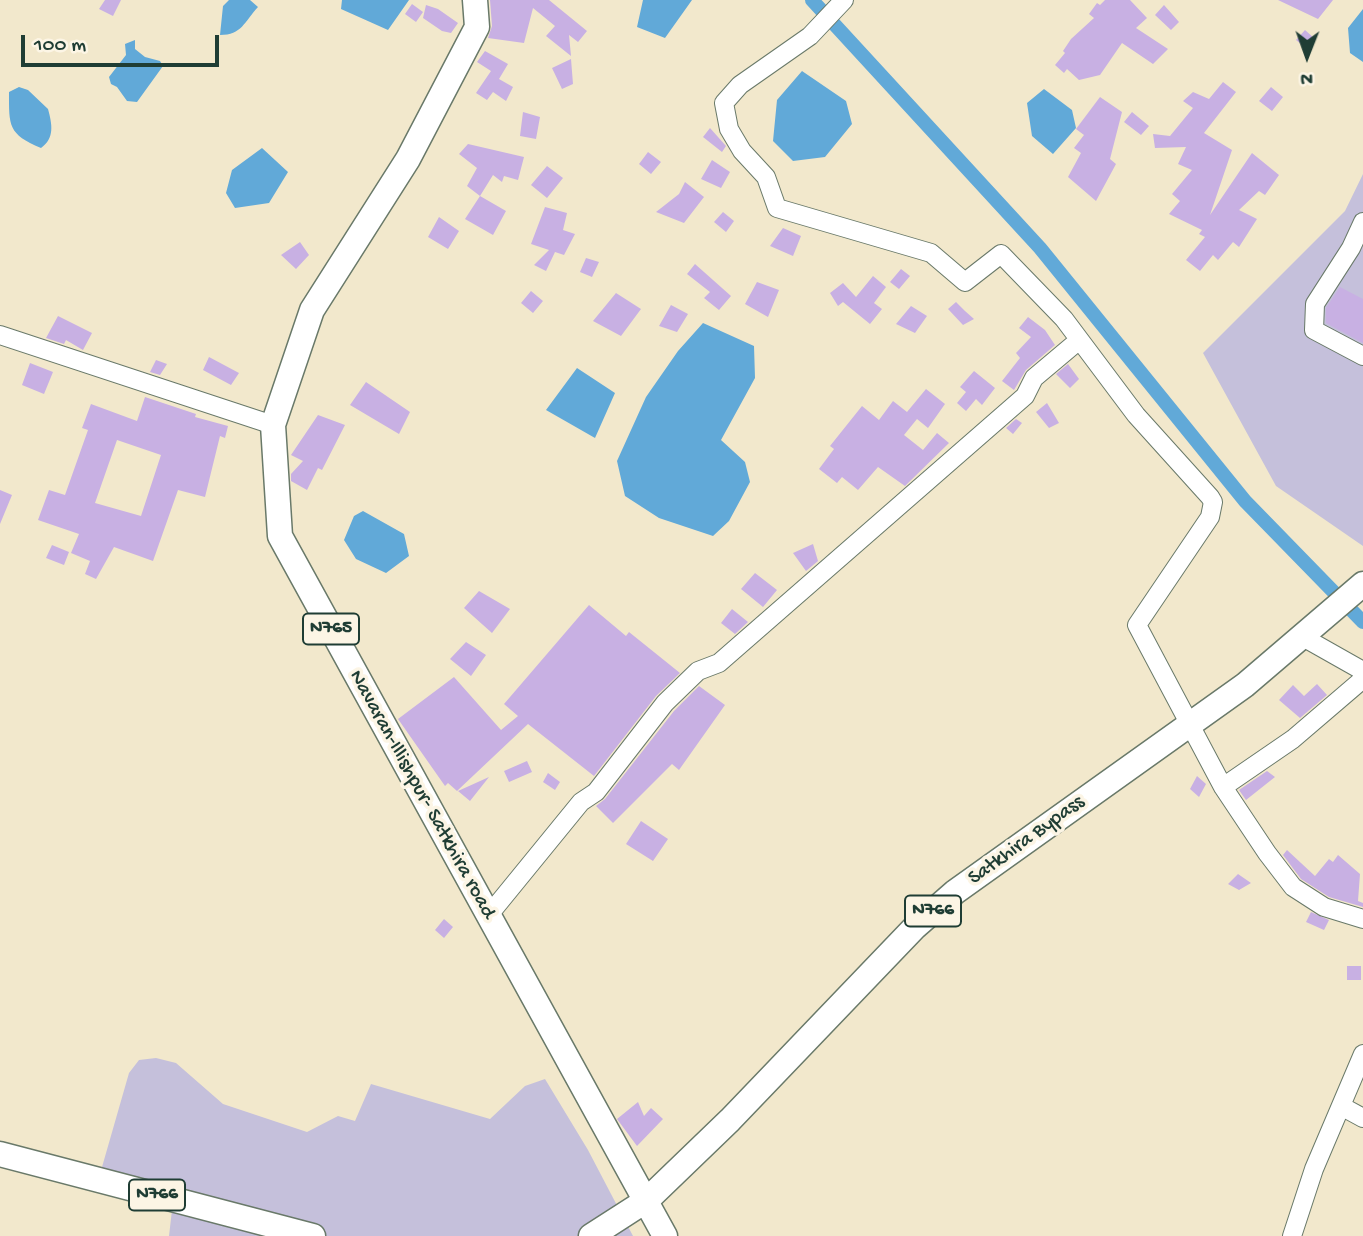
<!DOCTYPE html>
<html>
<head>
<meta charset="utf-8">
<style>
	body { margin:0 }
	#map { position:relative; width:1363px; height:1236px; overflow:hidden; background:#f2e8cc; font-family:"Gochi Hand",sans-serif }
	canvas { display:block }
	.north { position:absolute; left:1272px; top:21px; width:70px; height:70px; -webkit-text-stroke:5px #fcf5e5; paint-order:stroke; rotate:181deg; font-size:19px; font-weight:700; line-height:28px; text-align:center; color:#1f3d34 }
	.north::after { content:''; display:block; margin:auto; width:24px; height:32px; background:#1f3d34; clip-path:polygon(50% 0,100% 100%,50% 72%,0 100%) }
	.scale { position:absolute; left:21px; top:35px; width:198px; height:32px; box-sizing:border-box; border:4px solid #1f3d34; border-top:0; padding-left:9px; font-size:21px; line-height:24px; white-space:nowrap; color:#1f3d34; -webkit-text-stroke:5px #fcf5e5; paint-order:stroke }
</style>
</head>
<body>
<div id="map">
<canvas width="1363" height="1236"></canvas>
<div class="north">N</div>
<div class="scale">100 m</div>
</div>
<script>
const c = document.querySelector('canvas').getContext('2d');
c.lineJoin = 'round';
function paint(path, color) { c.fillStyle = color; c.fill(path, 'evenodd'); }
function strokePath(path, color, width, dash) { c.strokeStyle = color; c.lineWidth = width; c.lineCap = dash ? 'butt' : 'round'; c.setLineDash(dash || []); c.stroke(path); }
function label(font, color, halo, rows, align = 'center') {
  c.font = font + ' "Gochi Hand",sans-serif'; c.lineWidth = 7; c.setLineDash([]); c.textBaseline = 'middle'; c.strokeStyle = halo; c.fillStyle = color; for (const [text, x, y, turn = 0] of rows) {
    c.save(); c.translate(x, y); c.rotate((+turn || 0) * Math.PI / 180); c.textAlign = isNaN(turn) ? turn : align; if (halo) c.strokeText(text, 0, 0); c.fillText(text, 0, 0); c.restore();
  }
}
paint(new Path2D(`
	M1363 174V546L1276 486 1203 353 1345 211Z
	M156 1058 176 1063 223 1104 307 1132 338 1116 355 1121 371 1084 490 1119 525 1086 545 1079 588 1150 633 1236H279L269 1230 264 1236H169L172 1210 100 1174 129 1073 139 1060Z`), '#c5c0db');
paint(new Path2D(`
	M229 0H250L258 7C244 22 242 35 220 35L223 6Z
	M342 0H409L388 30 341 9Z
	M643 0H692L665 38 637 27Z
	M1363 9V62L1350 53 1348 28Z
	M135 40V49L145 57 160 61 163 66 137 102 127 101 117 87 111 84 109 77 126 55 125 44Z
	M802 71 846 101 852 124 825 157 793 161 773 141 777 100Z
	M19 87 28 90 48 109C52 124 55 138 41 148 8 134 9 126 9 92Z
	M1044 89 1072 110 1076 128 1053 154 1032 136 1027 103Z
	M262 148 288 172 269 203 235 208 226 193 232 170Z
	M703 323 754 346 755 378 721 440 745 462 750 482 729 521 713 536 659 518 625 496 617 461 646 397 678 351Z
	M577 368 615 393 595 438 546 410Z
	M363 511 404 534 409 556 386 573 356 559 344 540 354 516Z`), '#61a9d8');
strokePath(new Path2D(`
	M812 0 1040 248 1245 501 1363 622`), '#61a9d8', 14);
paint(new Path2D(`
	M105 0H121L113 16 99 9Z
	M490 0H549L587 31 578 42 569 35 571 56 546 36 555 26 533 8 524 43 488 38 492 26Z
	M1105 0H1130L1147 18 1136 28 1168 49 1153 64 1122 43 1100 75 1079 80 1067 69 1064 73 1055 65 1065 53 1063 51 1071 39 1094 18 1089 14 1097 3 1100 5Z
	M1278 0H1333L1318 19Z
	M412 4 423 12 416 22 405 14Z
	M426 5 438 9 458 23 451 33 442 31 423 18Z
	M1164 5 1179 22 1171 30 1155 15Z
	M1305 30 1314 38 1306 48 1296 40Z
	M485 51 508 64 499 79 513 87 506 101 493 92 487 100 476 93 491 71 477 62Z
	M571 59 573 84 562 89 552 68Z
	M1223 82 1236 92 1204 133 1232 150 1210 215 1252 153 1279 175 1265 195 1259 191 1239 210 1257 219 1239 247 1233 242 1218 260 1213 255 1200 271 1186 260 1205 237 1199 234 1202 230 1169 214 1180 201 1172 194 1192 170 1178 164 1186 147 1155 148 1153 134 1170 136 1193 108 1183 101 1193 92 1209 99Z
	M1271 87 1283 97 1272 111 1259 101Z
	M1100 97 1122 112 1110 159 1116 164 1096 201 1068 177 1081 153 1074 148 1084 135 1076 129Z
	M523 112 540 117 536 139 520 136Z
	M1132 112 1149 126 1141 135 1124 122Z
	M710 128 726 146 722 152 703 137Z
	M468 144 524 157 518 180 504 176 502 182 493 175 480 196 467 186 477 168 459 154Z
	M648 152 661 162 651 174 639 164Z
	M712 160 730 172 721 188 701 179Z
	M547 166 563 178 547 198 531 185Z
	M685 182 704 197 684 223 656 212 679 194Z
	M480 196 506 211 493 235 465 219Z
	M545 207 567 213 563 230 575 234 564 255 555 252 546 271 534 265 549 250 531 244Z
	M723 212 734 221 726 232 714 222Z
	M439 217 459 231 448 249 428 237Z
	M783 228 801 236 793 256 770 246Z
	M300 242 309 255 296 269 281 255Z
	M586 258 599 262 592 277 580 272Z
	M695 264 731 296 719 310 704 298 710 292 687 274Z
	M901 269 910 276 899 289 890 282Z
	M873 276 886 287 874 303 882 309 870 324 843 302 838 306 830 293 843 283 856 297Z
	M757 282 779 290 768 317 745 304Z
	M1340 287 1363 299V343L1326 323V308Z
	M531 291 543 301 533 313 521 303Z
	M616 293 641 309 621 336 593 321Z
	M956 302 965 311 974 319 963 325 948 309Z
	M671 305 688 314 677 332 659 326Z
	M911 306 927 316 915 333 896 324Z
	M58 316 92 333 83 350 66 340 64 344 46 338Z
	M1028 317 1045 330 1055 345 1026 370 1014 390 1002 381 1020 358 1016 353 1031 337 1019 328Z
	M209 357 239 373 231 385 203 370Z
	M156 360 167 364 160 375 150 372Z
	M30 363 53 372 44 394 22 385Z
	M1068 364 1079 379 1070 388 1056 374Z
	M974 371 995 388 982 405 976 399 966 411 957 403 966 392 960 387Z
	M366 382 410 412 399 434 350 405Z
	M926 389 945 404 928 428 917 419 904 435 923 450 937 433 949 443 905 486 878 467 858 490 842 477 837 483 819 469 834 449 830 446 862 406 879 420 893 401 907 412Z
	M145 397 196 414 195 417 228 426 225 438 220 436 205 497 178 490 153 561 114 547 96 579 85 574 90 561 71 553 79 534 38 520 49 490 65 495 88 430 82 428 91 404 137 421ZM117 440 161 455 141 516 95 503Z
	M1047 403 1059 423 1049 428 1036 412Z
	M318 415 345 425 322 470 318 468 307 490 291 481V474L303 461 291 455Z
	M1016 419 1022 423 1013 434 1006 428Z
	M0 490 12 495 0 524Z
	M813 544 818 561 806 571 793 553Z
	M52 545 69 552 64 565 46 558Z
	M755 573 777 590 763 607 741 589Z
	M479 591 510 609 492 633 464 608Z
	M589 605 626 636 629 632 680 673 656 696 594 776 528 724 457 791 448 783 445 786 398 719 454 677 501 730 518 716 504 704Z
	M732 609 748 622 735 634 721 623Z
	M466 642 486 655 471 676 450 659Z
	M1317 684 1327 695 1300 718 1279 700 1293 685 1304 696Z
	M699 686 725 705 679 770 672 764 613 823 596 806 605 799 674 711Z
	M527 761 532 772 509 782 504 771Z
	M1267 771 1275 777 1246 800 1239 790Z
	M548 773 560 782 555 790 543 782Z
	M1197 776 1206 784 1199 797 1190 789Z
	M489 777 470 801 458 791Z
	M641 821 668 839 653 861 626 844Z
	M1287 850 1315 876 1329 859 1333 862 1338 855 1360 874 1358 901 1363 903V907L1329 897 1301 879 1283 855Z
	M1238 874 1251 883 1239 890 1228 884Z
	M1311 912 1329 920 1324 930 1306 922Z
	M444 919 453 927 444 938 435 930Z
	M1347 966H1361V980H1347Z
	M638 1102 644 1116 651 1108 663 1119 637 1146 617 1119Z`), '#c8b0e3');
const minor = new Path2D(`
	M844 0 810 36 740 85 724 103 729 129 742 151 766 177 777 208 931 253 965 282 1001 254 1064 319 1136 415 1210 497 1213 502 1210 517 1137 625 1223 787 1267 853 1293 887 1324 907 1363 919
	M1363 222 1351 248 1315 304 1314 330 1363 356
	M0 335 273 425
	M1301 636 1363 671
	M1223 787 1293 739 1363 679
	M488 916 581 802 596 792 665 703 698 671 719 663 1025 396 1034 378 1078 341
	M1341 1106 1363 1118
	M1292 1236 1314 1169 1363 1054`);
const highway = new Path2D(`
	M475 0 477 27 408 159 312 310 273 425 280 536 665 1236
	M0 1154 313 1236
	M591 1236 647 1200 730 1120 915 927 955 892 1245 685 1363 584`);
strokePath(minor, '#697969', 20);
strokePath(highway, '#697969', 27);
strokePath(minor, '#fff', 18);
strokePath(highway, '#fff', 24);
for (const [x, y, w] of [
	[331,629,56],
	[933,911,56],
	[157,1195,56]
]) { const box = new Path2D(); box.roundRect(x - w / 2, y - 15.5, w, 31, 5); c.fillStyle = '#fcf5e5'; c.fill(box); strokePath(box, '#1f3d34', 2); }
label('bold 19px', '#1f3d34', null, [
	["N765",331,629],
	["N766",933,911],
	["N766",157,1195]
]);
label('21px', '#1f3d34', '#fcf5e5', [
	["Navaran-Illishpur- Satkhira road",421,795,61],
	["Satkhira Bypass",1027,841,-36]
]);
</script>
</body>
</html>
